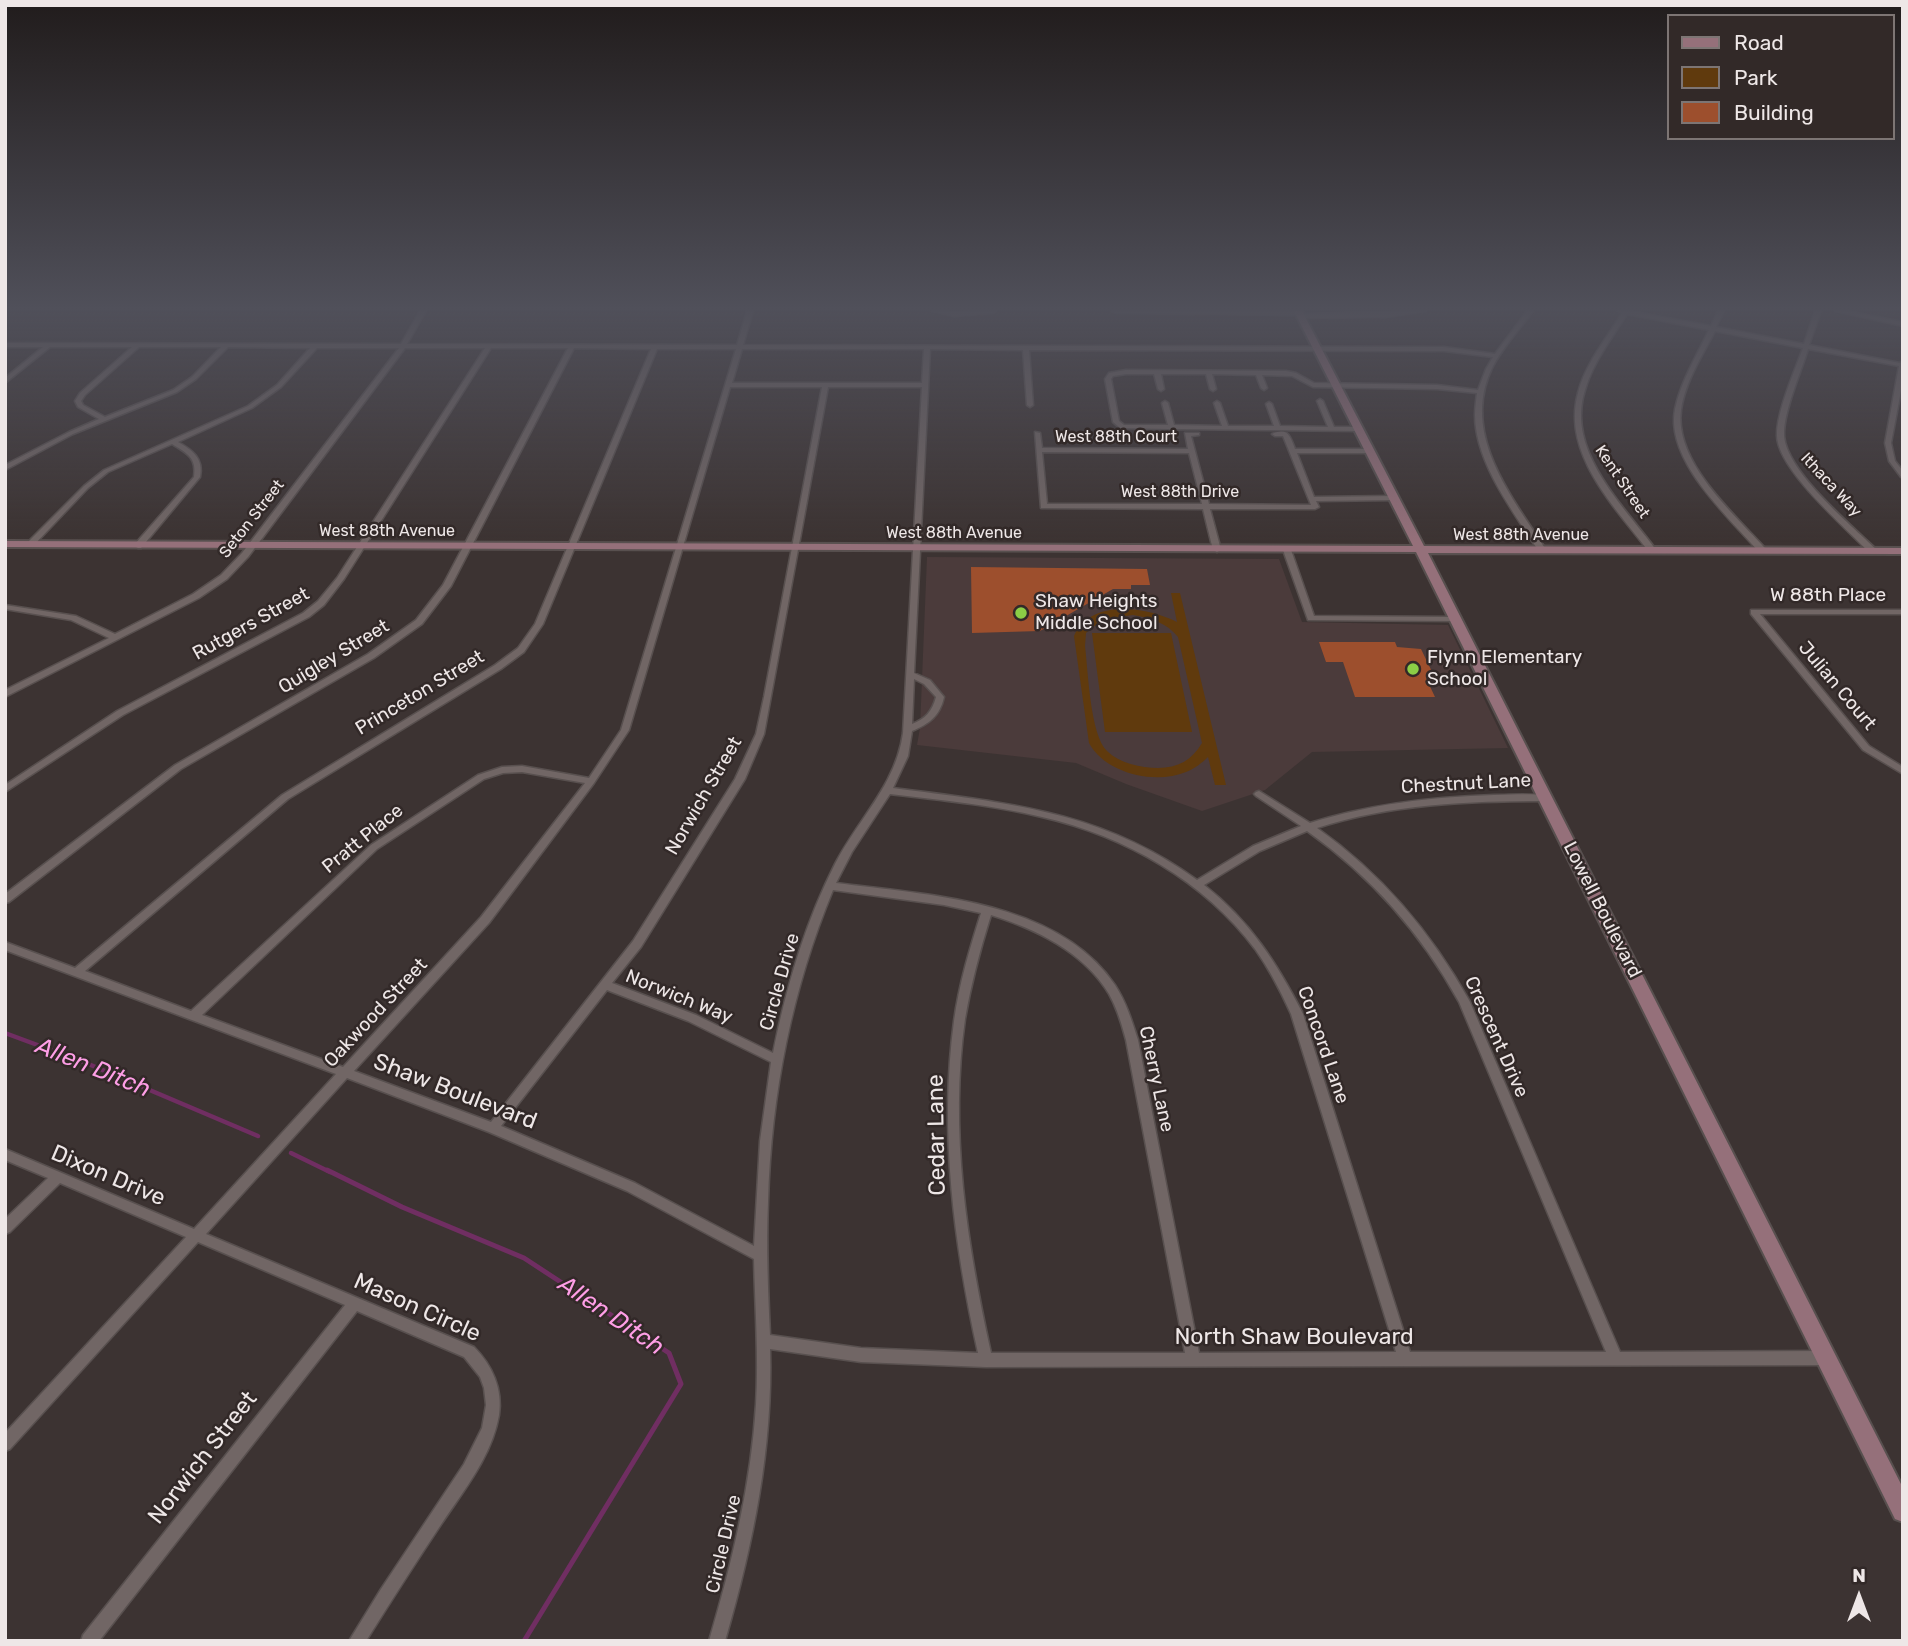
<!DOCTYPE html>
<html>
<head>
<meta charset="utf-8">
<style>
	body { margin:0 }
	#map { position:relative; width:1908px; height:1646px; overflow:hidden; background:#3c3332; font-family:Rubik,sans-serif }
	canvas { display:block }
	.frame { position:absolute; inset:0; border:7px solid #eee7e7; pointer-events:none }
	.legend { position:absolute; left:1667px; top:14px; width:228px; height:126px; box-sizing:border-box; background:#322928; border:2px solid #7d7574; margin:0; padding:9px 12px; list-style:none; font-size:21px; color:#eee7e7 }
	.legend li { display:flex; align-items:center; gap:14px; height:35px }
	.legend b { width:35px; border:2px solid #7d7574 }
	.north { position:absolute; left:1824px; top:1562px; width:70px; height:70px; -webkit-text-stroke:5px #322928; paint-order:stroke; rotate:0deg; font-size:19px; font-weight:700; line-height:28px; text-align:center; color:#eee7e7 }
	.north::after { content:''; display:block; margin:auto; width:24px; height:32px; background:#eee7e7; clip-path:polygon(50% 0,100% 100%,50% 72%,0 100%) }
</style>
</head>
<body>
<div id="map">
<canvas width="1908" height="1646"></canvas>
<div class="frame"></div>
<ul class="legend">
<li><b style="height:9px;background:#95707a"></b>Road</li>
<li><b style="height:19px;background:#603a0d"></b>Park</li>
<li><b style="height:19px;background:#9d4f2d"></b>Building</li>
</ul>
<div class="north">N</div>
</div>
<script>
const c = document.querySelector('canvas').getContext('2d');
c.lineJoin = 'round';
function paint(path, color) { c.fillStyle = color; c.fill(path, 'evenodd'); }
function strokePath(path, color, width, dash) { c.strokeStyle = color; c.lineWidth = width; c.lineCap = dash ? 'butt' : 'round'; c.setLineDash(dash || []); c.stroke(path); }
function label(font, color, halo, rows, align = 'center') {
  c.font = font + ' Rubik,sans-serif'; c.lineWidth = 5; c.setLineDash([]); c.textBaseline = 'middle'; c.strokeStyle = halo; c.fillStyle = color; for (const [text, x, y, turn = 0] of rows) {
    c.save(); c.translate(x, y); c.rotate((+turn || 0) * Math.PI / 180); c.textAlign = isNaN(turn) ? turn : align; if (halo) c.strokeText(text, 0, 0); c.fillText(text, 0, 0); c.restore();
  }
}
paint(new Path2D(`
	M927 557 1279 559 1302 622 1448 625 1508 748 1312 752 1265 790 1202 811 1126 784 1076 763 917 745 920 728Z`), '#4b3b3b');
paint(new Path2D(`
	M1171 593H1180L1226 785H1215L1208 757C1202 763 1194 769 1186 772 1154 785 1105 773 1089 743L1074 636C1091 598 1147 607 1177 622ZM1133 615C1151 618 1167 623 1178 637L1202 743C1192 760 1178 768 1158 768 1141 768 1119 763 1107 751 1090 735 1088 670 1085 646L1086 633 1103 619Z
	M1092 633H1171L1192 732H1105Z`), '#603a0d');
strokePath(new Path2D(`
	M5 1033 86 1063 258 1136
	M291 1153 330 1172`), '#702e62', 4.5);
strokePath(new Path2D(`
	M327 1170 402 1207 524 1258 669 1353 681 1384 524 1641`), '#702e62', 5);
paint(new Path2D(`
	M971 567 1147 569 1150 585H1131V589H1113L1040 631 972 633Z
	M1319 642H1395L1397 647 1421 649 1435 678H1426L1435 697H1355L1343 662H1326Z`), '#9d4f2d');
const street = new Path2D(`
	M420 311H426L407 344 737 345 747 311H753L743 345 1444 347 1495 354 1527 311H1533C1519 330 1502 348 1492 368 1460 434 1512 497 1547 551L1543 553H1540C1515 514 1475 463 1475 415 1475 408 1476 401 1477 393L1437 389 1313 387 1292 376 1262 375 1267 388 1264 390 1261 388 1256 375 1212 374 1216 389 1213 391 1210 389 1206 374H1161L1164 389 1161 391 1158 389 1154 374H1126L1113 376 1111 379 1119 421 1124 425H1168L1162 403 1165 401 1168 403 1174 425 1222 426 1214 403 1217 401 1220 403 1228 426H1274L1266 404 1269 402 1272 404 1280 426 1328 427 1317 401 1320 399 1323 401 1334 427H1360L1363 429 1360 431 1175 429 1172 431 1169 429 1120 428 1113 422 1105 379 1109 373 1126 370 1286 371 1296 373 1314 383 1437 385 1478 390 1486 369 1493 357 1444 351 1029 350 1033 405 1030 407 1027 405 1023 350 930 349 914 673 930 680 944 697C940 716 929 724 912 731L908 756 893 788C1006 803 1101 810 1197 880L1253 846 1301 826 1256 796 1254 794 1256 792 1259 791 1310 823C1370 804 1431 797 1494 795 1511 795 1531 793 1548 796L1550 798 1548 800 1545 801C1468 801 1391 804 1317 828 1382 874 1431 932 1470 1002L1620 1352 1826 1351 1831 1353 1833 1358 1831 1363 1826 1365 986 1367 861 1362 770 1349C773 1448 753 1545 725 1641H709C732 1563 751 1485 756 1404 759 1356 755 1308 754 1259L627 1191 489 1132 347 1078 206 1234 474 1347C492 1365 503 1389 499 1415 492 1456 464 1490 442 1523 416 1562 391 1601 366 1641H349L381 1589 464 1464 482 1428 486 1405 484 1388 480 1377 464 1357 357 1311 99 1641H81L83 1635 345 1305 198 1242 10 1449 5 1451V1433L186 1237 60 1183 10 1232 5 1234V1219L48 1178 5 1160V1149L194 1229 336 1074 5 950V942L75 968 282 795 495 665 518 648 535 624 651 349 574 348 451 586 422 624 374 658 181 769 9 902 5 903V894L175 765 368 654 416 620 443 585 568 348H491L344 579 324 605 309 617 123 715 5 792V785L117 711 303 613 318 601 337 578 485 348H405L248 557 227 579 199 598 5 697V690L109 638 71 620 5 609V605L76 616 115 634 193 594 221 575 242 553 399 348H317L281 387 252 408 178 442C192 450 204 458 200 477L141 548H138L134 546 135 544 194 477C197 458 187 453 172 444L108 472 88 488 33 546H27L26 544 84 486 104 470 248 406 277 385 310 348 228 347 196 379 177 392 73 434 5 470V465L69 432 99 419 78 407 75 401 80 393 132 347H50L5 383V378L43 347H5V343L401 344ZM139 347H221L192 377 173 390 105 417 83 405 81 401 85 395ZM657 349H736L621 730 589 778 522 766 502 767 478 775 371 845 191 1011 85 971 288 799 501 669 524 652 543 624ZM742 349H924L922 383H732ZM730 387H822L764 697 756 734 735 779 633 941 491 1122 354 1071 489 923 594 783 629 730ZM828 387H922L903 733C896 785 858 819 835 864 805 923 786 988 773 1053L696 1015 612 983 641 947 745 779 764 734ZM914 679 924 684 936 697C932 712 925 719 912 724ZM522 772 585 783 481 917 343 1067 202 1015 377 849 484 779 503 773ZM890 794C941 800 992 805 1042 817 1125 836 1204 881 1255 949 1270 970 1281 992 1291 1014L1396 1352 1199 1353 1138 1040C1132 1021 1126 1002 1115 985 1058 900 928 895 836 883L852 852ZM1307 831C1372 877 1421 933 1459 1002L1606 1352H1410L1303 1014C1277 963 1250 921 1204 885L1260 851ZM833 890 944 905 981 913C970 948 959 984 954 1021 939 1132 954 1244 978 1353L861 1348 770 1335C768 1290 766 1247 768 1202 771 1095 792 989 833 890ZM991 915C1036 929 1084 952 1109 994 1117 1008 1122 1025 1126 1040L1185 1353H991C967 1244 949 1131 965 1019 971 984 980 950 991 915ZM607 990 688 1021 771 1062 760 1141 754 1246 635 1183 501 1126Z
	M932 311 954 312 996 311 993 313 954 316Z
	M1112 311H1299L1302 313 1301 314 1426 311 1386 317 1300 318 1297 316 1299 315 1115 313Z
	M1618 311H1630L1711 326 1718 311H1724L1716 327 1804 344 1815 311H1821L1809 345 1900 363 1903 360V380L1891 443 1895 461 1903 471V478L1901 477 1889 461 1885 443 1899 366 1808 349C1801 372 1785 408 1784 432 1782 468 1851 525 1876 549V553H1870C1846 528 1778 470 1777 436 1776 413 1795 370 1803 348L1715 331C1702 356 1685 382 1681 410 1674 462 1734 514 1766 549V553H1760C1729 517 1665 461 1675 409 1681 381 1697 355 1709 330L1627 314C1612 338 1593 362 1585 390 1565 451 1624 506 1657 551L1656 553H1650C1616 508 1561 454 1578 393 1585 364 1607 338 1622 313Z
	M1835 311H1847L1903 322V326Z
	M1035 432 1040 433 1042 448 1188 449 1185 433H1199V435L1191 436 1209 504 1311 505 1283 436H1275L1272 434C1288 427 1290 436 1295 449H1371L1374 451 1371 453H1297L1314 497 1394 496 1398 498 1394 500 1316 501 1319 507 1315 509H1210L1221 550 1217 552 1213 550 1203 509 1041 508ZM1042 452 1189 453 1202 504H1047Z
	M1284 548H1290L1291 550 1314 616 1455 617 1459 619 1455 621 1308 620 1283 550Z
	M1751 610H1903V614H1760L1869 746 1903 767V774L1863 750 1751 614Z`);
const secondary = new Path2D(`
	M1294 311H1302L1424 546 1903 548V554L1428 553 1903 1488V1522L1895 1519 1416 552 5 547V541L1413 546Z`);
strokePath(street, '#58504f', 3);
strokePath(secondary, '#58504f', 4);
paint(street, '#716665');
paint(secondary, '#95707a');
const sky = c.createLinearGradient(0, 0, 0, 542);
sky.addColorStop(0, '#211c1c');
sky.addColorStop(0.57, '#50505a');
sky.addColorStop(1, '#50505a00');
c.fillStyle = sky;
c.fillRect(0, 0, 1908, 542);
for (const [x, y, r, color] of [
	[1021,613,7,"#8bce46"],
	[1413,669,7,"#8bce46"]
]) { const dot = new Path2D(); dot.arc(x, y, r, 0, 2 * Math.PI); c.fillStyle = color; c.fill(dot); strokePath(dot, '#322928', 2.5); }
label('16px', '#eee7e7', '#322928', [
	["West 88th Court",1116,437],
	["Kent Street",1622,482,56],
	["Ithaca Way",1831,485,47],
	["West 88th Drive",1180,492],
	["Seton Street",252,519,-52],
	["West 88th Avenue",387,531],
	["West 88th Avenue",954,533],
	["West 88th Avenue",1521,535]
]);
label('19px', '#eee7e7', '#322928', [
	["W 88th Place",1828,596],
	["Rutgers Street",251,624,-29],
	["Quigley Street",334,657,-31],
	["Julian Court",1837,686,50],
	["Princeton Street",420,693,-31],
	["Chestnut Lane",1466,784,-3],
	["Norwich Street",704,796,-60],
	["Pratt Place",363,839,-39],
	["Lowell Boulevard",1602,910,63],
	["Circle Drive",780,982,-74],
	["Norwich Way",679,997,22],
	["Oakwood Street",376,1013,-47],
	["Crescent Drive",1496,1037,66],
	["Concord Lane",1323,1045,71],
	["Cherry Lane",1156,1079,78],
	["Circle Drive",724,1544,-77]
]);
label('19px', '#eee7e7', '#322928', [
	["Shaw Heights",1035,602],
	["Middle School",1035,624],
	["Flynn Elementary",1427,658],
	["School",1427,680]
], 'left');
label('23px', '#eee7e7', '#322928', [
	["Shaw Boulevard",455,1092,21],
	["Cedar Lane",937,1135,-91],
	["Dixon Drive",108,1176,23],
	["Mason Circle",417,1308,24],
	["North Shaw Boulevard",1294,1337],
	["Norwich Street",203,1458,-52]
]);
label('italic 24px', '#fe9ee6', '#322928', [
	["Allen Ditch",93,1068,22],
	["Allen Ditch",611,1316,34]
]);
</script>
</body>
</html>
